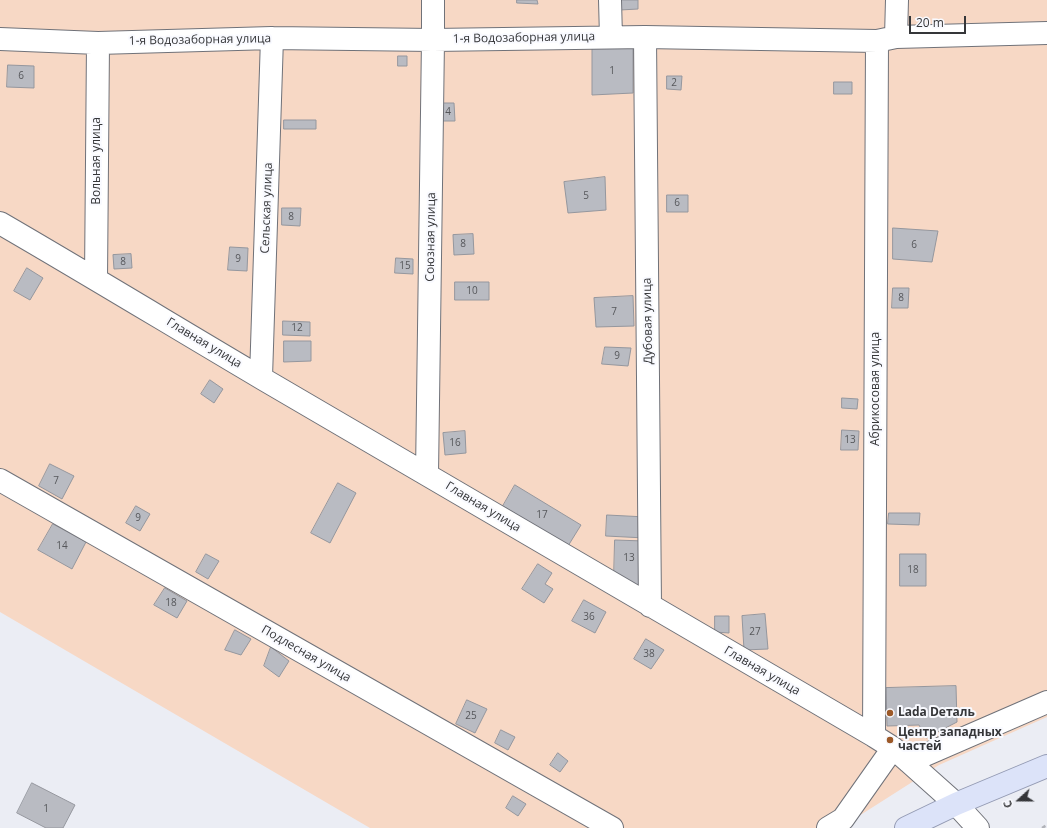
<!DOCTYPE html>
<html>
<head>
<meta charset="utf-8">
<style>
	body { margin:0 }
	#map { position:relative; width:1047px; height:828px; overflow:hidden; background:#ebedf4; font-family:"Open Sans",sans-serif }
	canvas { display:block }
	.north { position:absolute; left:999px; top:780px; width:40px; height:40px; -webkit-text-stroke:3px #f9faff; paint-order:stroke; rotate:249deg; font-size:11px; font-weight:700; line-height:16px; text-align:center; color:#353639 }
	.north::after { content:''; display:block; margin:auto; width:14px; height:18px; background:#353639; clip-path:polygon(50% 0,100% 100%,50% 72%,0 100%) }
	.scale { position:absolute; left:909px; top:16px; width:57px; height:18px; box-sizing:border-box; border:2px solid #353639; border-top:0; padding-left:5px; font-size:12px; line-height:14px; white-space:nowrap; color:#353639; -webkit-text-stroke:3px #f9faff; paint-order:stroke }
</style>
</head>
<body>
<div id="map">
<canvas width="1047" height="828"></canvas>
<div class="north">С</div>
<div class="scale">20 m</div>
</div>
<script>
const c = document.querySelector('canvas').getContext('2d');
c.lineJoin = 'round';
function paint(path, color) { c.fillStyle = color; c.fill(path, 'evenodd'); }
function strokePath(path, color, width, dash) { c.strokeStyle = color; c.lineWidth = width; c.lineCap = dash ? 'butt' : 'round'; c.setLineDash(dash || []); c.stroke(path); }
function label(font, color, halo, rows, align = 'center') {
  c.font = font + ' "Open Sans",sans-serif'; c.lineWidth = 4; c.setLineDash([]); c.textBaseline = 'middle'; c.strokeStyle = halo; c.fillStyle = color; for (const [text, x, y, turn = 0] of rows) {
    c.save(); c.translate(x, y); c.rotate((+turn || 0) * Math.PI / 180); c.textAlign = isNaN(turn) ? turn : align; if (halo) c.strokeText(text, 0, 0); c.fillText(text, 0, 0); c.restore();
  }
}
paint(new Path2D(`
	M0 0H1047V717L939 765 840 828H370L0 612Z`), '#f7d8c5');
const building = new Path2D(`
	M517 0H537L538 4 517 3Z
	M620 0H638V9L620 10Z
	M633 48V93L592 95V49Z
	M398 56H407V66H398Z
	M8 65 34 66V88L7 87Z
	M667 76H682L681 90 667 89Z
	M834 82H852V94H834Z
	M442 103H454L455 121H441Z
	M284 120H316V129H284Z
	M605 177 606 210 568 213 564 182Z
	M667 195H688V212H667Z
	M282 208H301L300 226 282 225Z
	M893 228 938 231 932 262 893 259Z
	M473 234 474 254 454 255 453 235Z
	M230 247 248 248 247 271 228 270Z
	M131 254 132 268 114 269 113 255Z
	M396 258 413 259V274L395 273Z
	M27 268 43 278 30 300 14 291Z
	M455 282H489V300H455Z
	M893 288H909L908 308H892Z
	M633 296 634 326 596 327 594 298Z
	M283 321 310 322V336L283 335Z
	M284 341H311V361L284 362Z
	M605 347 631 348 628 366 602 364Z
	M210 380 223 389 214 403 201 394Z
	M842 398 858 399 857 409 842 408Z
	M842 430 859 431 858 450H841Z
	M465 431 466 453 445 455 443 433Z
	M50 464 74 476 62 499 39 486Z
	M338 483 356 493 330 543 311 533Z
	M515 485 581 525 568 546 503 506Z
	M136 506 150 514 140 531 126 523Z
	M889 513H920L919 525 888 524Z
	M607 515 646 517 645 538 606 536Z
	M53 524 86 542 72 569 38 550Z
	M615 540 644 541 642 593 614 574Z
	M206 554 219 561 208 579 196 572Z
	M900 554H926V586H900Z
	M538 564 552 573 545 584 553 589 544 603 522 589Z
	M165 588 187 601 177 618 154 605Z
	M584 600 606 612 595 633 572 621Z
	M765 614 768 649 744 650 742 616Z
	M715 616H729V633L715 632Z
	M235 630 251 639 241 655 225 650Z
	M646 639 664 650 651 669 634 659Z
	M271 647 289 661 279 677 264 666Z
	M956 686 957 722 926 738 919 725 887 726 886 688Z
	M467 700 487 709 475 733 456 724Z
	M501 730 515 737 508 750 495 743Z
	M558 753 568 761 560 772 550 765Z
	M32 783 75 805 63 828H46L17 813Z
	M513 796 526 804 518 816 506 808Z`);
paint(building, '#b9bbc2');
strokePath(building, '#95979e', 1);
const minor = new Path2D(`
	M610 0 611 37
	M645 37 650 606
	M896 37 897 0
	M0 39 98 43 272 38 433 40 645 37 877 41 896 37 1047 33
	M0 223C88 274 175 327 263 379 467 498 670 617 874 736L893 748 909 762 956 804 978 828
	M96 279 98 43
	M261 377 272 38
	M427 474 433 40V0
	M0 480 612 828
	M874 736 877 41
	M909 762 1047 702
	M828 828 843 819 893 748`);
const major = new Path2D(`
	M906 828 956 804 1047 766`);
strokePath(minor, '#707279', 24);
strokePath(major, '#939ab3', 24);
strokePath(new Path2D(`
	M1042 828 1047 825`), '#b1b3b9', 2.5, [4, 2]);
strokePath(minor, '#fff', 22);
strokePath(major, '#dce3f9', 22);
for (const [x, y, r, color] of [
	[890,713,4,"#9c5928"],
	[890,740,4,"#9c5928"]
]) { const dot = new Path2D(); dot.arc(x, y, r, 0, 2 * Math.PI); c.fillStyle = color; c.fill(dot); strokePath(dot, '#f9faff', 1.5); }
label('10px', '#56575b', null, [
	["1",612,71],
	["6",21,76],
	["2",674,83],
	["4",448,112],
	["5",586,196],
	["6",677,203],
	["8",291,217],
	["8",463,244],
	["6",914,245],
	["9",238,259],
	["8",123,262],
	["15",405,266],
	["10",472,291],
	["8",901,298],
	["7",614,312],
	["12",297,328],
	["9",617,356],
	["13",850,440],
	["16",455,443],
	["7",56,481],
	["17",542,515],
	["9",138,518],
	["14",62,546],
	["13",629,558],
	["18",913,570],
	["18",171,603],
	["36",589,617],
	["27",755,632],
	["38",649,654],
	["25",471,716],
	["1",46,809]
]);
label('12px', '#353639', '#f9faff', [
	["1-я Водозаборная улица",524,38,-1],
	["1-я Водозаборная улица",200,40,-1],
	["Вольная улица",97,161,-90],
	["Сельская улица",267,208,-88],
	["Союзная улица",431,237,-89],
	["Дубовая улица",648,321,-91],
	["Главная улица",204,343,31],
	["Абрикосовая улица",876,389,-90],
	["Главная улица",483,507,31],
	["Подлесная улица",306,654,30],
	["Главная улица",762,671,30]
]);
label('bold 12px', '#353639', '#f9faff', [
	["Lada Dеталь",898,713],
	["Центр западных",898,733],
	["частей",898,747]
], 'left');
</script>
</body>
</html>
